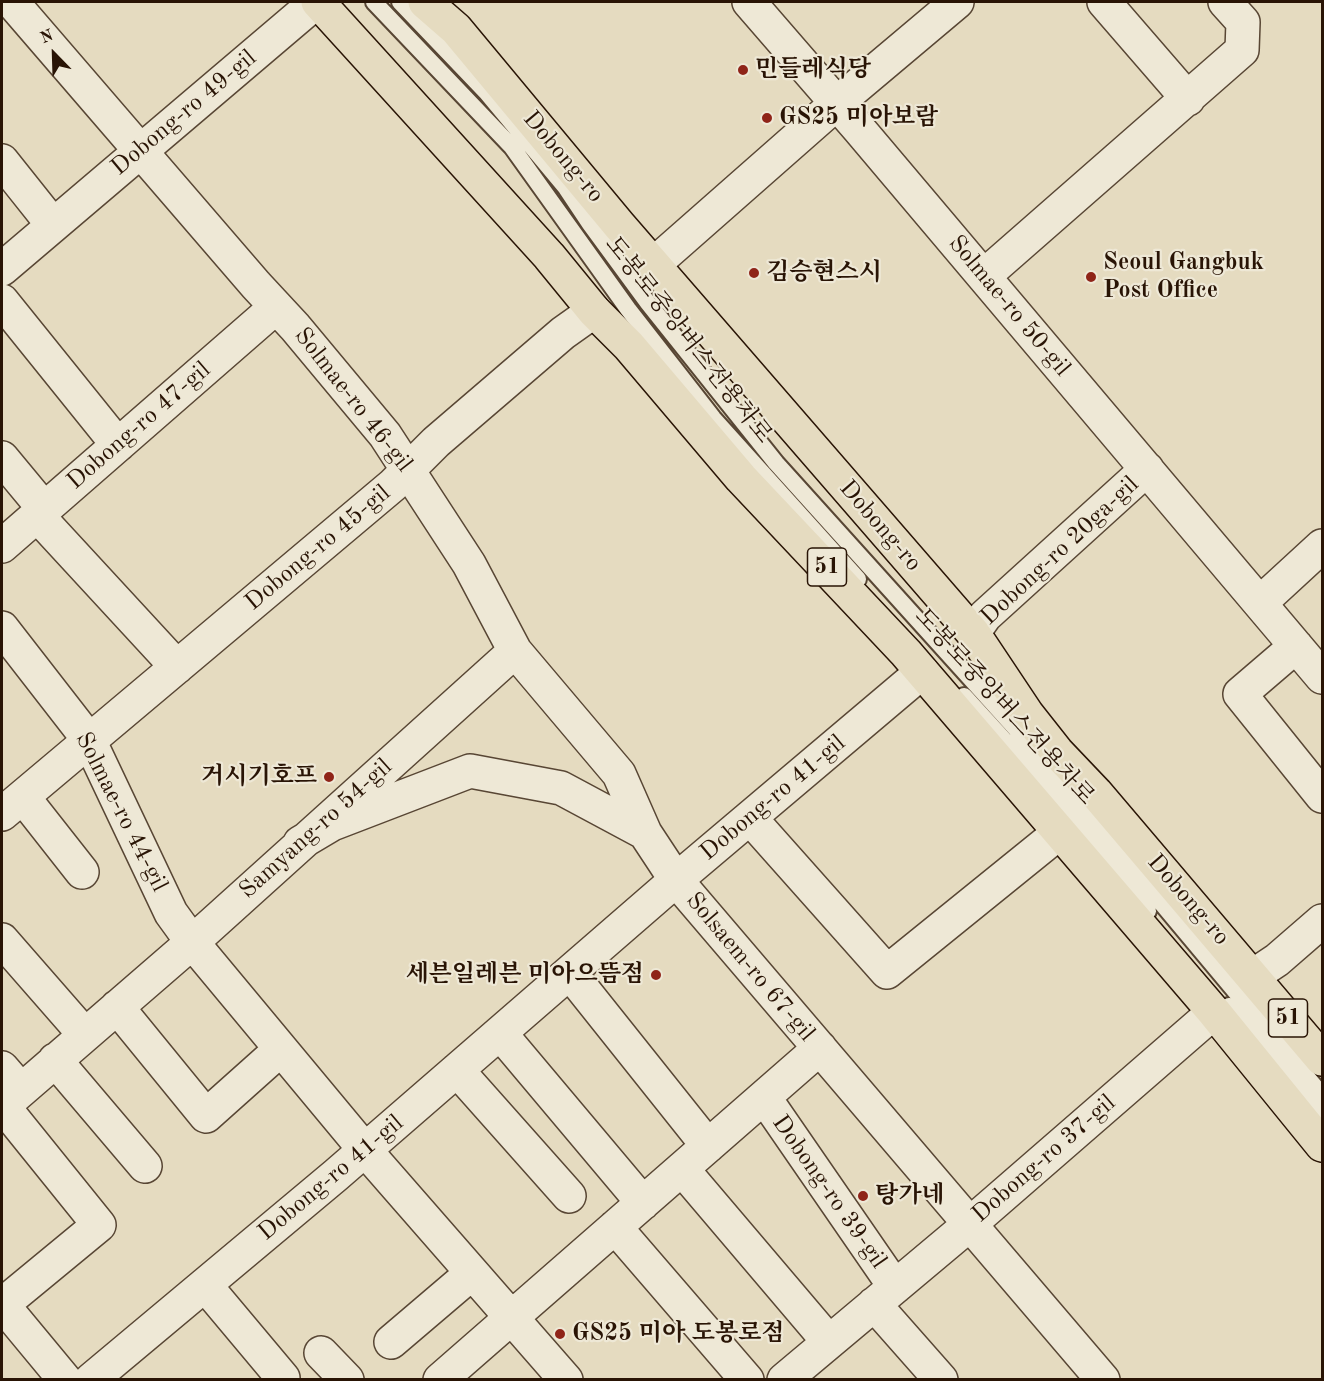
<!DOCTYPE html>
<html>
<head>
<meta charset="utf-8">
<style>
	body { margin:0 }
	#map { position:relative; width:1324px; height:1381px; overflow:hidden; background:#e5dbc0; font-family:"Old Standard TT",serif }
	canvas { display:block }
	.frame { position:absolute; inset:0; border:3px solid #291405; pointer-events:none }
	.north { position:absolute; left:24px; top:24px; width:60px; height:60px; -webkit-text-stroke:4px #eee8d6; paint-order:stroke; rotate:337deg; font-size:16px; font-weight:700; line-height:24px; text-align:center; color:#291405 }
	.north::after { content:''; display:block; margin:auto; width:21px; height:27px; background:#291405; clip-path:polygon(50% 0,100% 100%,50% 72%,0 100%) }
</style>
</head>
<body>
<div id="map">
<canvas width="1324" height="1381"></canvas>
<div class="frame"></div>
<div class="north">N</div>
</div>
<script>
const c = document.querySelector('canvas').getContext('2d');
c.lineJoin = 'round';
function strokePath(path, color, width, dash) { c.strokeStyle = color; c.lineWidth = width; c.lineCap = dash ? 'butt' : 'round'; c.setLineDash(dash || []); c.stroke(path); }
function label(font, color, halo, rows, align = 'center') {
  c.font = font + ' "Old Standard TT","Noto Serif KR",serif'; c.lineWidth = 4.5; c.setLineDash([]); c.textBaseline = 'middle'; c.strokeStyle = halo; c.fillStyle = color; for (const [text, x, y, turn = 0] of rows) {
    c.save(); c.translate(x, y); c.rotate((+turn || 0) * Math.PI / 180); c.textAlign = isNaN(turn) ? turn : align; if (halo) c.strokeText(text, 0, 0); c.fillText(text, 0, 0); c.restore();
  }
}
const lane = new Path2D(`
	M374 2 512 147 628 309 713 418 858 579
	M400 2 486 92 566 188 590 224 648 303 776 463 1016 729 1322 1095
	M964 696 1046 786 1148 911
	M1229 1006 1322 1114`);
const street = new Path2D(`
	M12 2 256 285 295 327 385 435 469 564 515 651 619 774 645 833
	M749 2 859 129 1322 677
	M1104 2 1188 99
	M2 161 53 225
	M653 265 837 103 957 2
	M2 269 316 2
	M984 276 1242 50 1243 22 1225 2
	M2 301 118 445
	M2 458 36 499 46 525 177 667
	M2 546 276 307
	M1260 603 1322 546
	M2 628 89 740 171 913 192 942 365 1150 566 1380
	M973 633 985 616 1147 469
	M1296 646 1240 694 1322 796
	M23 797 82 872
	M2 814 393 485 436 442 563 333 594 311
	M750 818 887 972 1060 832
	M300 843 332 824 470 771 561 788 645 833 676 880 1103 1380
	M2 940 85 1035
	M570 973 708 1146
	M1253 976 1277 960 1322 921
	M117 1007 206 1116 281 1049
	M500 1033 643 1203
	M55 1060 145 1166
	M2 1068 21 1090
	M457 1070 569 1196
	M764 1097 895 1287
	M2 1107 188 946 515 651
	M682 1169 829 1342
	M615 1227 747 1380
	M205 1285 283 1378 281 1380
	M2 1304 65 1380
	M874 1304 941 1380
	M2 1305 99 1225 3 1106
	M391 1342 472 1273
	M321 1353 347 1380
	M91 1380 336 1175 676 880 922 672
	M440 1380 820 1048
	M784 1380 970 1224 1214 1012`);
const primary = new Path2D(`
	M318 2 549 256 594 311 629 346 741 478 906 653 1214 1012 1322 1145
	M425 2 456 29 619 225 973 633 1027 714 1057 752 1096 793 1322 1059`);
strokePath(lane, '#584634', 20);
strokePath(street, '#584634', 36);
strokePath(primary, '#291405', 36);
strokePath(lane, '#eee8d6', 16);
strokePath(street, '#eee8d6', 33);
strokePath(primary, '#e5dbc0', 33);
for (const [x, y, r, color] of [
	[743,70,6,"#8f2418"],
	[767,118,6,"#8f2418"],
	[754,273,6,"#8f2418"],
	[1091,277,6,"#8f2418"],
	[329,777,6,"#8f2418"],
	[656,975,6,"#8f2418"],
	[863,1196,6,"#8f2418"],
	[560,1334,6,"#8f2418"]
]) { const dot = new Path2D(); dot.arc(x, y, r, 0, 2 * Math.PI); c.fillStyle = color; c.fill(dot); strokePath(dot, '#eee8d6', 2); }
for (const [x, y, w] of [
	[827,567,39],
	[1288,1018,39]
]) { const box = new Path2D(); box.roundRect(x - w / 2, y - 19, w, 38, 4.5); c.fillStyle = '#eee8d6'; c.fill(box); strokePath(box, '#291405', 1.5); }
label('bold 22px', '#291405', null, [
	["51",827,567],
	["51",1288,1018]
]);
label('bold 24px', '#291405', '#eee8d6', [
	["민들레식당",755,70],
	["GS25 미아보람",779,118],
	["Seoul Gangbuk",1103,263],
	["Post Office",1103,291],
	["김승현스시",766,273],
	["거시기호프",317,777,"right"],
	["세븐일레븐 미아으뜸점",644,975,"right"],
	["탕가네",875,1196],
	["GS25 미아 도봉로점",572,1334]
], 'left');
label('24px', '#291405', '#eee8d6', [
	["Dobong-ro 49-gil",184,113,-40],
	["Dobong-ro",563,157,50],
	["Solmae-ro 50-gil",1009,306,50],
	["도봉로중앙버스전용차로",688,340,52],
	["Solmae-ro 46-gil",353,400,52],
	["Dobong-ro 47-gil",139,426,-41],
	["Dobong-ro",880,526,49],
	["Dobong-ro 45-gil",318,548,-40],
	["Dobong-ro 20ga-gil",1060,551,-43],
	["도봉로중앙버스전용차로",1004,707,48],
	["Dobong-ro 41-gil",773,798,-40],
	["Solmae-ro 44-gil",121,812,63],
	["Samyang-ro 54-gil",316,829,-42],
	["Dobong-ro",1188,900,49],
	["Solsaem-ro 67-gil",750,967,50],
	["Dobong-ro 37-gil",1044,1159,-41],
	["Dobong-ro 41-gil",331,1178,-40],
	["Dobong-ro 39-gil",829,1192,55]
]);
</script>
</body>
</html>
